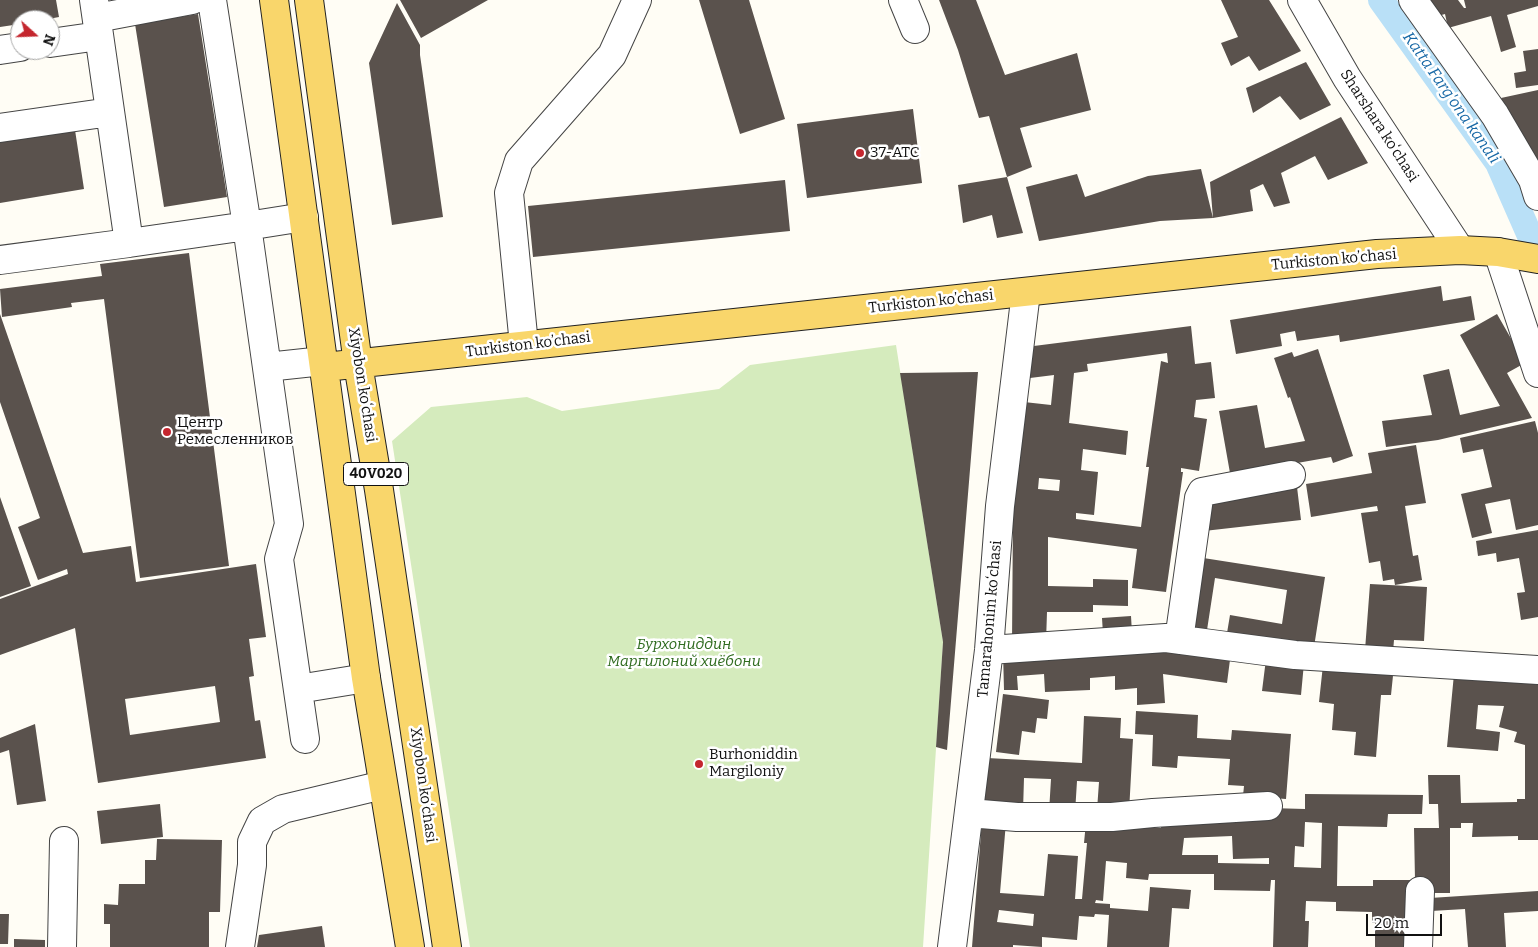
<!DOCTYPE html>
<html>
<head>
<meta charset="utf-8">
<style>
	body { margin:0 }
	#map { position:relative; width:1538px; height:947px; overflow:hidden; background:#fffdf5; font-family:Bitter,serif }
	canvas { display:block }
	.north { position:absolute; left:10px; top:10px; width:50px; height:50px; box-sizing:border-box; background:#fff; border:1px solid #a0a0a0; border-radius:50%; rotate:110deg; font-size:14px; font-weight:700; line-height:20px; text-align:center; color:#111 }
	.north::after { content:''; display:block; margin:auto; width:18px; height:22px; background:#c4262e; clip-path:polygon(50% 0,100% 100%,50% 72%,0 100%) }
	.scale { position:absolute; left:1366px; top:914px; width:76px; height:22px; box-sizing:border-box; border:2px solid #111; border-top:0; padding-left:6px; font-size:15px; line-height:18px; white-space:nowrap; color:#111; -webkit-text-stroke:4px #fff; paint-order:stroke }
</style>
</head>
<body>
<div id="map">
<canvas width="1538" height="947"></canvas>
<div class="north">N</div>
<div class="scale">20 m</div>
</div>
<script>
const c = document.querySelector('canvas').getContext('2d');
c.lineJoin = 'round';
function paint(path, color) { c.fillStyle = color; c.fill(path, 'evenodd'); }
function strokePath(path, color, width, dash) { c.strokeStyle = color; c.lineWidth = width; c.lineCap = dash ? 'butt' : 'round'; c.setLineDash(dash || []); c.stroke(path); }
function label(font, color, halo, rows, align = 'center') {
  c.font = font + ' Bitter,serif'; c.lineWidth = 5; c.setLineDash([]); c.textBaseline = 'middle'; c.strokeStyle = halo; c.fillStyle = color; for (const [text, x, y, turn = 0] of rows) {
    c.save(); c.translate(x, y); c.rotate((+turn || 0) * Math.PI / 180); c.textAlign = isNaN(turn) ? turn : align; if (halo) c.strokeText(text, 0, 0); c.fillText(text, 0, 0); c.restore();
  }
}
paint(new Path2D(`
	M896 345 943 642 923 947H470L392 441 431 407 527 397 562 411 719 389 750 365Z`), '#d5ebbd');
strokePath(new Path2D(`
	M1381 0 1498 163 1538 254`), '#b9e0f7', 26);
paint(new Path2D(`
	M0 0H56L59 17 43 20H20V24L0 27Z
	M400 0H488L421 38Z
	M699 0H749L785 119 740 134Z
	M939 0H976L1005 75 1077 53 1091 110 1020 128 1032 167 1007 177 1023 233 997 238 992 215 963 223 958 185 1007 177 989 116 979 118 958 50Z
	M1221 0H1269L1301 51 1259 71 1249 56 1231 66 1221 43 1238 37Z
	M1425 0H1458L1464 8H1466L1464 0H1538V6L1507 15 1516 47 1501 52 1491 16 1448 28 1445 14 1438 16Z
	M397 3 420 45V55L443 217 392 225 369 63Z
	M198 14 227 197 164 207 135 24Z
	M1538 49V85L1516 88 1514 73 1526 71 1523 51Z
	M1306 62 1331 105 1300 120 1280 96 1253 113 1246 88Z
	M1538 90V177L1501 98Z
	M913 109 922 183 807 198 797 124Z
	M1341 117 1368 163 1328 180 1315 156 1281 173 1290 203 1274 207 1263 184 1250 190 1253 211 1213 218 1160 221 1039 241 1026 187 1077 174 1085 197 1148 176 1201 169 1213 218 1210 182Z
	M75 130 84 189 0 203V142Z
	M785 180 790 231 533 257 528 206Z
	M189 253 229 566 140 578 104 299 71 303 72 307 2 317 0 289 102 276 100 264Z
	M1441 286 1443 301 1471 296 1475 320 1340 342 1339 335 1297 341 1295 331 1280 334 1282 346 1236 354 1230 320Z
	M0 314 83 553 131 546 136 582 256 564 266 637 249 639 254 676 249 677 255 721 260 720 266 758 98 783 75 628 0 655V599L68 574 67 569 38 580 18 527 40 518 0 402ZM215 686 220 722 130 735 125 699Z
	M1497 314 1525 363 1507 373 1532 418 1438 440 1386 447 1382 421 1432 415 1423 375 1449 369 1460 415 1500 406 1460 335Z
	M1191 326 1195 364 1211 362 1215 398 1196 400 1194 417 1207 419 1199 471 1181 468V472H1183L1166 592 1132 588 1137 549 1048 537V586L1093 587V579L1128 580V606L1093 605V612H1047L1046 642 1012 643 1013 512 1024 402 1051 405 1054 375 1030 378 1026 347ZM1167 353 1168 363 1161 361 1146 467H1149L1141 527 1076 519V513L1094 515 1098 472 1081 470 1083 449 1126 455 1128 431 1069 423 1074 373 1088 371 1087 364ZM1039 478 1060 480 1059 491 1038 489Z
	M1318 349 1353 456 1333 463 1331 457 1269 468 1230 473 1219 411 1257 405 1265 448 1305 441 1290 397 1288 398 1274 358 1292 352 1294 357Z
	M978 372 947 750 936 747 943 642 900 373Z
	M1535 421 1538 433V525L1516 530 1510 499 1485 504 1492 533 1472 538 1461 494 1492 487 1483 449 1463 453 1460 438Z
	M1416 445 1426 503 1405 506 1413 556 1418 555 1422 580 1395 585 1394 579 1383 581 1380 561 1369 563 1361 513 1378 511 1377 506 1311 517 1306 484 1372 473 1368 453Z
	M1297 487 1301 520 1204 531 1201 497Z
	M0 497 31 586 0 597Z
	M1538 530V617L1521 620 1517 593 1525 592 1519 558 1497 562 1496 553 1478 556 1476 541Z
	M1197 557 1325 577 1314 647 1227 633 1230 615 1282 624 1287 590 1215 578 1207 630 1186 626Z
	M1370 584 1427 587 1424 641 1394 640 1393 652 1365 650Z
	M1131 616 1132 633 1103 634 1102 618Z
	M1162 644 1231 652 1227 683 1163 674 1165 703 1137 705V688L1115 690V676L1090 678V690L1045 692 1044 674 1017 676 1018 690H1004L1003 652Z
	M1266 659 1304 663 1301 695 1262 691Z
	M1323 665 1394 666 1391 695H1381L1376 757 1354 755 1356 732 1332 730 1334 704 1319 702Z
	M1454 674 1503 676 1538 685V840H1518V836L1472 837 1473 823H1461V828H1450V893H1429V879L1415 880 1414 828H1439L1438 804H1429L1428 775H1460L1461 803 1517 802V799H1525V745L1514 742 1517 732 1499 727 1504 706 1478 705 1476 729 1500 732 1498 751 1447 747Z
	M1003 694 1049 700 1047 719 1037 718 1035 733 1022 731 1019 755 996 752Z
	M1136 711 1198 715 1197 738 1231 740 1232 730 1291 734 1286 799 1243 796 1244 786 1228 785 1230 759 1178 756 1177 768 1152 766 1153 735 1135 734Z
	M1084 716 1121 718 1120 738 1133 739 1129 812 1097 810 1099 782 1077 781 1075 813 1049 812 1051 779 1024 778 1023 811 984 809 987 758 1082 763Z
	M35 724 46 801 17 805 9 750 0 753V738Z
	M1305 794 1423 795 1422 814H1388L1387 827 1338 826 1337 886H1373V880H1410L1409 947H1375V923H1372V912L1336 911V902L1306 901 1305 921H1309L1308 947H1273L1275 880H1271L1270 891 1214 890V874H1149L1148 880 1126 878 1127 863 1106 861 1103 901 1096 900 1095 903 1110 904V908L1148 911 1150 887 1191 890 1189 909 1172 908 1169 947H1107L1109 915 1095 914 1094 917 1079 916 1077 940 1042 937V947L1013 945V947H972L982 820 1006 822 1000 893 1044 896 1048 854 1078 856 1075 899H1082L1087 843H1084L1086 822 1161 828 1162 815 1270 808 1305 809ZM1305 822 1322 823 1321 868 1294 867 1295 846 1304 847ZM1232 836 1233 859 1269 858V864L1218 863V855H1182L1184 838ZM999 910 1034 914 1033 926 997 922Z
	M160 804 163 837 101 844 97 811Z
	M157 839 222 840 220 912H209V947H110V924H104V904L118 905 119 884H145V860H156Z
	M1538 891V911L1504 913 1506 947H1468L1465 909 1431 911 1430 898Z
	M0 914H9L8 944H0Z
	M322 926 325 947H257L259 935Z
	M14 939 45 940V947H14Z`), '#5a524d');
const minor = new Path2D(`
	M94 0 129 243 247 226 289 524 279 559 305 739
	M212 0 247 226 304 217
	M903 0 915 29
	M1302 0 1347 78 1460 250
	M1413 0 1495 115 1533 180 1538 196
	M97 18 192 0
	M50 43 99 36
	M0 50 20 47
	M0 128 110 112
	M1498 252 1538 373
	M0 260 129 243
	M524 345 509 193 519 161 612 55 637 0
	M267 367 323 361
	M1179 640 1199 498 1202 492 1291 475
	M989 650 1166 638 1295 655 1538 670
	M298 689 366 678
	M969 813 1017 817H1112L1153 813 1268 806
	M62 947 64 841
	M240 947 252 865V842L262 821 283 809 383 785
	M952 947 989 650 1000 506 1026 292
	M1418 947 1420 891`);
const major = new Path2D(`
	M274 0 366 678 410 947
	M309 0 358 364 379 490 447 947
	M325 367 1377 254 1460 250 1498 252 1538 259`);
strokePath(minor, '#444', 30);
strokePath(major, '#222', 30);
strokePath(minor, '#fff', 28);
strokePath(major, '#f9d66b', 28);
for (const [x, y, r, color] of [
	[860,153,5,"#c4262e"],
	[167,432,5,"#c4262e"],
	[699,764,5,"#c4262e"]
]) { const dot = new Path2D(); dot.arc(x, y, r, 0, 2 * Math.PI); c.fillStyle = color; c.fill(dot); strokePath(dot, '#fff', 2); }
for (const [x, y, w] of [
	[376,474,65]
]) { const box = new Path2D(); box.roundRect(x - w / 2, y - 11.5, w, 23, 4); c.fillStyle = '#fff'; c.fill(box); strokePath(box, '#111', 1); }
label('bold 14px', '#111', null, [
	["40V020",376,474]
]);
label('15px', '#111', '#fff', [
	["Sharshara koʻchasi",1379,126,57],
	["Turkiston ko’chasi",1334,260,-5],
	["Turkiston ko’chasi",931,302,-6],
	["Turkiston ko’chasi",528,345,-7],
	["Xiyobon koʻchasi",362,385,81],
	["Tamarahonim koʻchasi",990,619,-85],
	["Xiyobon koʻchasi",423,785,82]
]);
label('15px', '#111', '#fff', [
	["37-АТС",870,153],
	["Центр",177,423],
	["Ремесленников",177,440],
	["Burhoniddin",709,755],
	["Margiloniy",709,772]
], 'left');
label('italic 15px', '#2f6b1f', '#fff', [
	["Бурхониддин",684,645],
	["Маргилоний хиёбони",684,662]
]);
label('italic 16px', '#1768a6', '#fff', [
	["Katta Farg'ona kanali",1451,98,55]
]);
</script>
</body>
</html>
